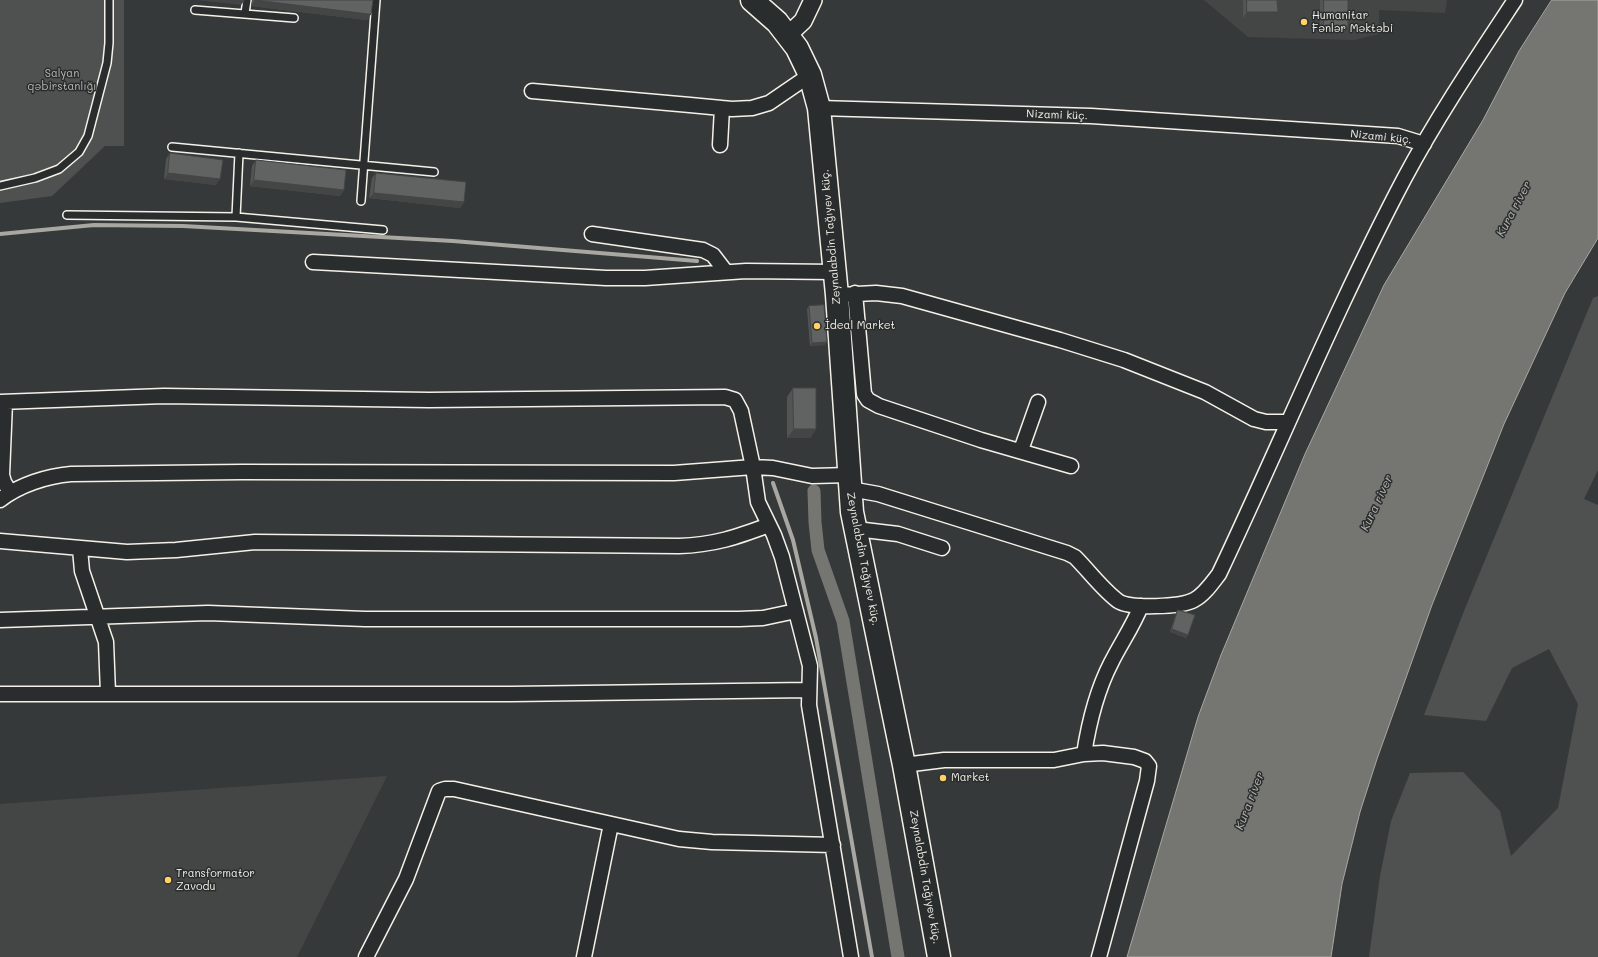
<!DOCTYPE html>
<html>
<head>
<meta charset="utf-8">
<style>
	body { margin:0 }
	canvas { display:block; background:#363939 }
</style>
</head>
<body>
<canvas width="1598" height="957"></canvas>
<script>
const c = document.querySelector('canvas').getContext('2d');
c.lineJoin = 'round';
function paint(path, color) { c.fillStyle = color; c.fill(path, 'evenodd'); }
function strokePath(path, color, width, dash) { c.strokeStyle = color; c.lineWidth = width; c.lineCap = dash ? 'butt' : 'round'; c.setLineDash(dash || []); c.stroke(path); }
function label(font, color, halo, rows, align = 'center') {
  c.font = font + ' Mali,sans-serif'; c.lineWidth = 3; c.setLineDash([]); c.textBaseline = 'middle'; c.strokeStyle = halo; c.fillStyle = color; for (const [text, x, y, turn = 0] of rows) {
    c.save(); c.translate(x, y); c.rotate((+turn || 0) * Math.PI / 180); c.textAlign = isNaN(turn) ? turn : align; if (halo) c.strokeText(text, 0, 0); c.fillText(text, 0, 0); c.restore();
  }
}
paint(new Path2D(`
	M1204 0H1447L1445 13 1379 10V34L1354 40 1248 37Z
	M387 776 297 957H0V804Z`), '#434645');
paint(new Path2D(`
	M0 0H124V146H105L52 196 0 203Z
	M1598 296V470L1584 499 1598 505V957H1369L1380 876 1391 821 1410 773 1463 772 1500 811 1511 856 1558 808 1578 704 1549 649 1512 668 1486 721 1424 715 1464 611 1593 298Z`), '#4e514f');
const water = new Path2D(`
	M1552 0H1598V238L1565 293 1504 424 1432 605 1377 759 1360 812 1342 884 1331 957H1127L1198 717 1221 655 1305 454 1384 285 1483 120 1519 51Z`);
paint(water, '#757572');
strokePath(water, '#a8a7a1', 1);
strokePath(new Path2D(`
	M0 234 94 225 183 226 453 241 697 261
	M773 483 793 540 816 638 872 957`), '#a8a7a1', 4);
strokePath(new Path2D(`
	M814 491 815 522 818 550 843 621 898 957`), '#757572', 13);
const service = new Path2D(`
	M195 10 294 18
	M245 13 247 0
	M172 147 434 172
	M0 186 35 178 59 169 79 152 88 136 107 63 109 43V0
	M361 201 376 0
	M67 215 236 217 383 230
	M236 217 239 153`);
const minor = new Path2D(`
	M532 91 690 105 732 109 752 108 769 103 810 75
	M819 108 1091 116 1398 136 1424 144
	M720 145 722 108
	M592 234 703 250 713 255 726 272
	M313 262 606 278H645L746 271 835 272
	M855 293 864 394 868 400 879 406 981 440 1071 466
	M837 295 876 293 902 296 1060 340 1124 360 1205 392 1254 419 1266 422H1288
	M0 402 164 396 429 400 725 397 735 400 741 411 753 467 758 502 774 535 782 557 810 666 809 705 851 957
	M5 402 2 475 4 482 10 492
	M1021 450 1038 402
	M850 489 878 494 1067 553 1075 557C1089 571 1102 589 1118 601 1130 609 1181 607 1194 600 1204 595 1212 583 1219 574 1281 443 1336 308 1404 179 1437 117 1476 59 1515 0
	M0 500C19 485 47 476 71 474L242 472 674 473 753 467 773 468 812 476 849 475
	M856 529 898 534 942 548
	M0 541 127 552 176 550 255 542 679 546C714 545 737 537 769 525
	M80 549 82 571 106 642 108 693
	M0 620 208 613 365 619H739L763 618 796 611
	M0 694H511L808 690
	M1084 754C1089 722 1096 692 1111 663 1121 643 1133 626 1141 606
	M904 765 944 760H1054L1084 754 1103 753 1134 757 1145 761 1149 766 1147 781 1099 957
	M366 957 406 879 439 791 445 789H454L679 839 712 842 833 845
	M584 957 611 824`);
const tertiary = new Path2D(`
	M788 35 803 21 813 0`);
const primary = new Path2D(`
	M752 0 777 22 797 48 810 75 819 108 837 295 852 512 904 765 939 957`);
strokePath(service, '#f4f1e8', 10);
strokePath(minor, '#f4f1e8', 17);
strokePath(tertiary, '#f4f1e8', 20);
strokePath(primary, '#f4f1e8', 25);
strokePath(service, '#2a2d2e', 7);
strokePath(minor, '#2a2d2e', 14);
strokePath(tertiary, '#2a2d2e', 17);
strokePath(primary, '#2a2d2e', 22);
paint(new Path2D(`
	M252 0H373L371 14 367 20 251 6Z
	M1243 0H1277L1273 18H1243Z
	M1320 0H1348V28L1344 34H1320Z
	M170 153 216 185 164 179 166 159Z
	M256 160 344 190 340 196 250 186 252 166Z
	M376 173 464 202 460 208 369 198 372 178Z
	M809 306 825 345 810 346 807 309Z
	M793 388 816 429 810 438H787V397Z
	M1178 610 1188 635 1186 638 1170 632 1176 613Z`), '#535554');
paint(new Path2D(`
	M197 0H245L241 5Z
	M255 0 371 14 367 20 251 6Z
	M1247 12H1278L1273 18H1243Z
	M1324 28H1348L1344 34H1320Z
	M168 173 220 179 216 185 164 179Z
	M254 180 344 190 340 196 250 186Z
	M374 193 464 202 460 208 369 198Z
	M827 342 825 345 810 346 812 343Z
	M794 429H816L810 438H787Z
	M1172 629 1188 635 1186 638 1170 632Z`), '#444545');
const building = new Path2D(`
	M255 0H373L371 14Z
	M1247 0H1277L1278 12H1247Z
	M1324 0H1348V28H1324Z
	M170 153 223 160 220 179 168 173Z
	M256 160 346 170 344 190 254 180Z
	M376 173 466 182 464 202 374 193Z
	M824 305 827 342 812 343 809 306Z
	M793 388H816V429H794Z
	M1178 610 1195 615 1188 635 1172 629Z`);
paint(building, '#616362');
strokePath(building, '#444545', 1);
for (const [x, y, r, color] of [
	[1304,22,4,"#ffd166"],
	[817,326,4,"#ffd166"],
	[943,778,4,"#ffd166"],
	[168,880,4,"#ffd166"]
]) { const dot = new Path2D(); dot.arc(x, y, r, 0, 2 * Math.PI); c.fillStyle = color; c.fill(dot); strokePath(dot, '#2a2d2e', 1.5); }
label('11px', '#f4f1e8', '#2a2d2e', [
	["Humanitar",1312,16],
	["Fənlər Məktəbi",1312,29],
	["İdeal Market",825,326],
	["Market",951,778],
	["Transformator",176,874],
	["Zavodu",176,887]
], 'left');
label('11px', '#bab9b2', '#2a2d2e', [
	["Salyan",62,74],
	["qəbirstanlığı",62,87]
]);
label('11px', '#f4f1e8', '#2a2d2e', [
	["Nizami küç.",1057,115,2],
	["Nizami küç.",1381,137,6],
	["Zeynalabdin Tağıyev küç.",831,237,-95],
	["Zeynalabdin Tağıyev küç.",863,559,79],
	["Zeynalabdin Tağıyev küç.",925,877,80]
]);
label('italic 12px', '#b4b3ad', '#2a2d2e', [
	["Kura river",1514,209,-62],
	["Kura river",1377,503,-65],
	["Kura river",1250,801,-69]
]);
</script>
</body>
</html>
